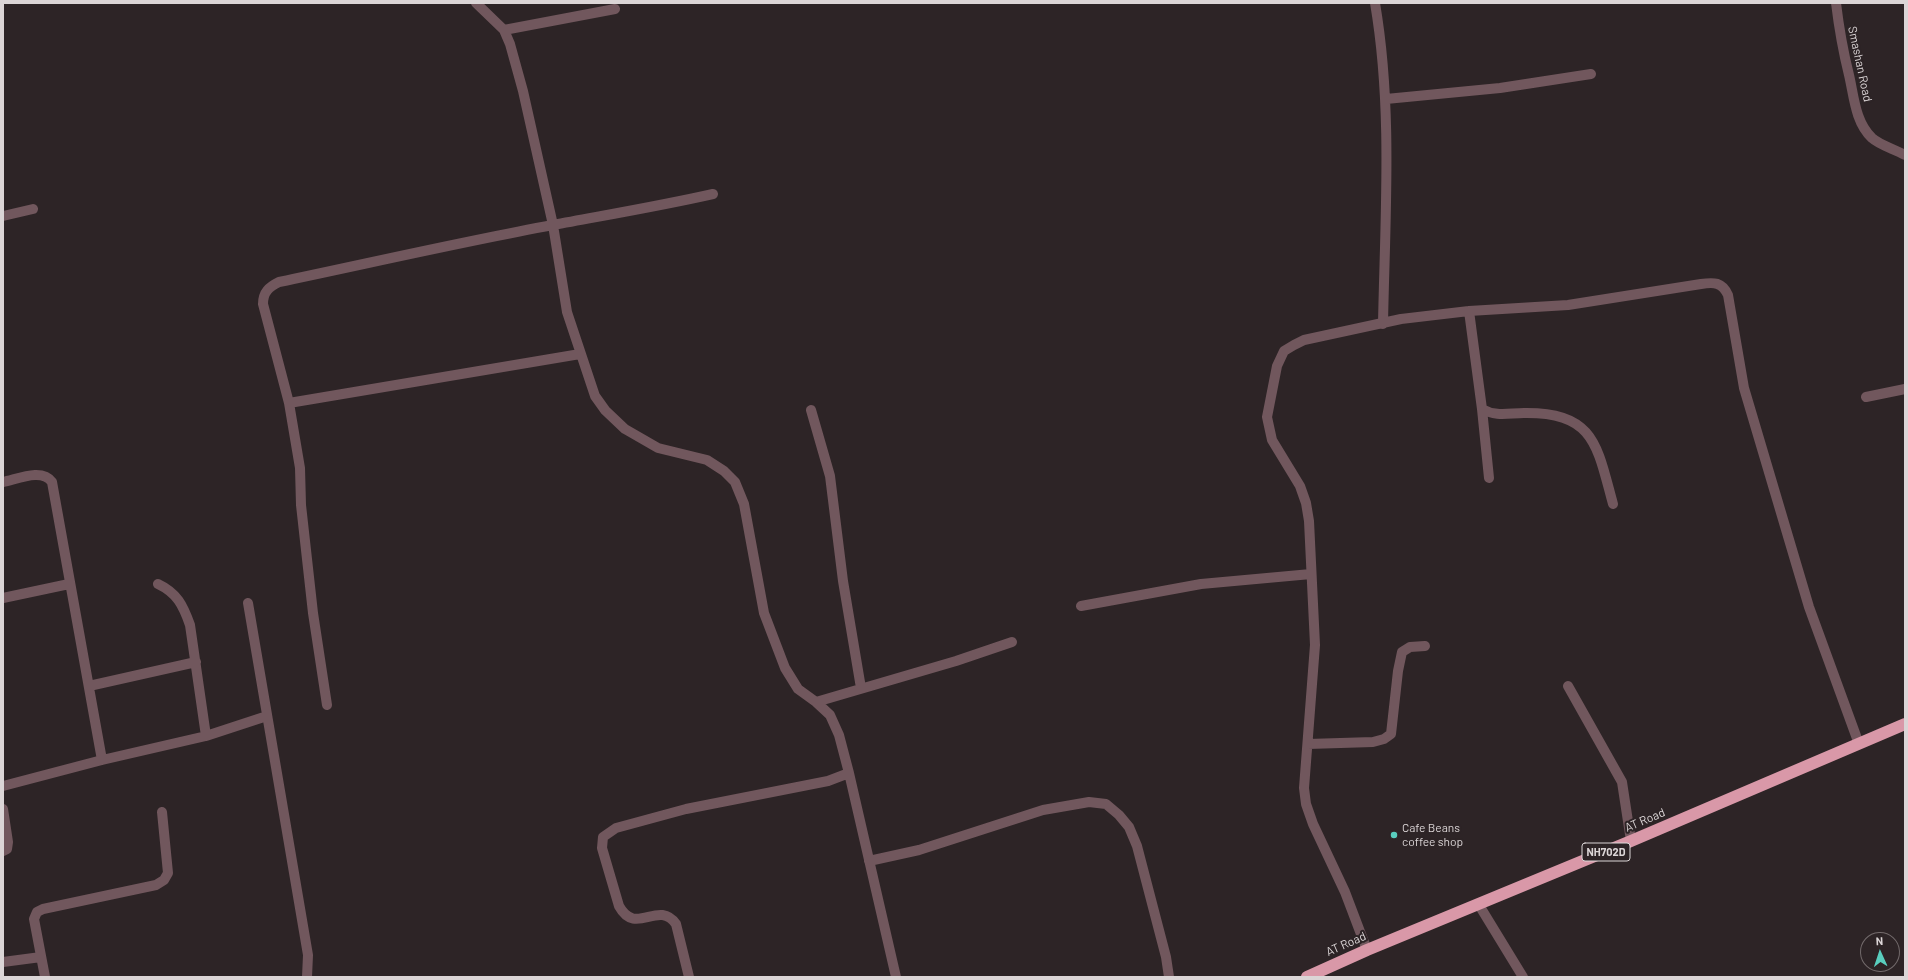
<!DOCTYPE html>
<html>
<head>
<meta charset="utf-8">
<style>
	body { margin:0 }
	#map { position:relative; width:1908px; height:980px; overflow:hidden; background:#2d2426; font-family:Barlow,sans-serif }
	canvas { display:block }
	.frame { position:absolute; inset:0; border:4px solid #dbd5d6; pointer-events:none }
	.north { position:absolute; left:1860px; top:932px; width:40px; height:40px; box-sizing:border-box; background:#2d2426; border:1px solid #736b6c; border-radius:50%; rotate:357deg; font-size:11px; font-weight:700; line-height:16px; text-align:center; color:#dbd5d6 }
	.north::after { content:''; display:block; margin:auto; width:14px; height:18px; background:#59cebe; clip-path:polygon(50% 0,100% 100%,50% 72%,0 100%) }
</style>
</head>
<body>
<div id="map">
<canvas width="1908" height="980"></canvas>
<div class="frame"></div>
<div class="north">N</div>
</div>
<script>
const c = document.querySelector('canvas').getContext('2d');
c.lineJoin = 'round';
function strokePath(path, color, width, dash) { c.strokeStyle = color; c.lineWidth = width; c.lineCap = dash ? 'butt' : 'round'; c.setLineDash(dash || []); c.stroke(path); }
function label(font, color, halo, rows, align = 'center') {
  c.font = font + ' Barlow,sans-serif'; c.lineWidth = 4; c.setLineDash([]); c.textBaseline = 'middle'; c.strokeStyle = halo; c.fillStyle = color; for (const [text, x, y, turn = 0] of rows) {
    c.save(); c.translate(x, y); c.rotate((+turn || 0) * Math.PI / 180); c.textAlign = isNaN(turn) ? turn : align; if (halo) c.strokeText(text, 0, 0); c.fillText(text, 0, 0); c.restore();
  }
}
strokePath(new Path2D(`
	M476 3 504 30 510 44 523 91 553 225 567 312 595 396 605 410 625 429 658 448 707 460 724 471 735 482 744 504 764 613 785 668 798 689 816 702 830 715 839 735 849 773 896 977
	M1375 3C1393 109 1385 217 1383 324
	M1836 3C1839 28 1843 51 1849 75 1854 96 1855 122 1872 138 1881 146 1895 149 1905 155
	M504 30 615 9
	M1386 99 1500 88 1591 74
	M3 216 33 209
	M1469 311 1482 409C1496 417 1509 413 1524 413 1595 412 1597 446 1613 504
	M1866 397 1905 389
	M289 403 580 354
	M1482 409 1489 478
	M811 410 830 476 843 581 861 688
	M3 482C18 479 42 468 52 482L102 760
	M158 584C177 593 183 605 190 625L206 736
	M3 598 69 584
	M248 603 308 955 307 977
	M1081 606 1201 584 1311 574
	M89 686 196 662
	M1568 686 1622 782 1631 841
	M816 702 956 661 1012 642
	M327 705 313 613 301 505 300 468 289 403 263 304C263 292 269 287 279 282 370 263 461 242 553 225 606 215 660 206 713 194
	M1308 744 1373 742 1384 739 1391 734 1398 671 1402 652 1410 647 1425 646
	M3 786 102 760 206 736 267 716
	M3 809 8 842 7 849 3 851
	M869 861 919 850 1043 810 1089 802 1106 804 1119 815 1129 827 1137 846 1166 957 1169 977
	M1479 905 1523 977
	M1367 950 1345 892 1313 824 1306 804 1304 788 1315 645 1309 521 1306 503 1300 486 1272 440 1267 417 1277 366 1284 351 1294 345 1304 340 1401 319 1469 311 1568 305 1701 284C1714 282 1722 282 1728 295L1744 388 1809 607 1859 744
	M3 962 41 957
	M45 977 34 919 37 912 43 909 156 885 164 880 168 873 162 812
	M689 977 676 924C658 899 636 937 619 906L602 848 603 837 616 828 686 809 828 781 849 773`), '#71575d', 10);
strokePath(new Path2D(`
	M1307 977 1367 950 1631 841 1905 724`), '#d998a8', 12);
for (const [x, y, r, color] of [
	[1394,835,4,"#59cebe"]
]) { const dot = new Path2D(); dot.arc(x, y, r, 0, 2 * Math.PI); c.fillStyle = color; c.fill(dot); strokePath(dot, '#2d2426', 1.5); }
for (const [x, y, w] of [
	[1606,852,48]
]) { const box = new Path2D(); box.roundRect(x - w / 2, y - 9, w, 18, 3); c.fillStyle = '#2d2426'; c.fill(box); strokePath(box, '#dbd5d6', 1); }
label('bold 11px', '#dbd5d6', null, [
	["NH702D",1606,852]
]);
label('12px', '#dbd5d6', '#2d2426', [
	["Smashan Road",1860,64,78],
	["AT Road",1645,820,-23],
	["AT Road",1346,944,-24]
]);
label('12px', '#dbd5d6', '#2d2426', [
	["Cafe Beans",1402,828],
	["coffee shop",1402,842]
], 'left');
</script>
</body>
</html>
